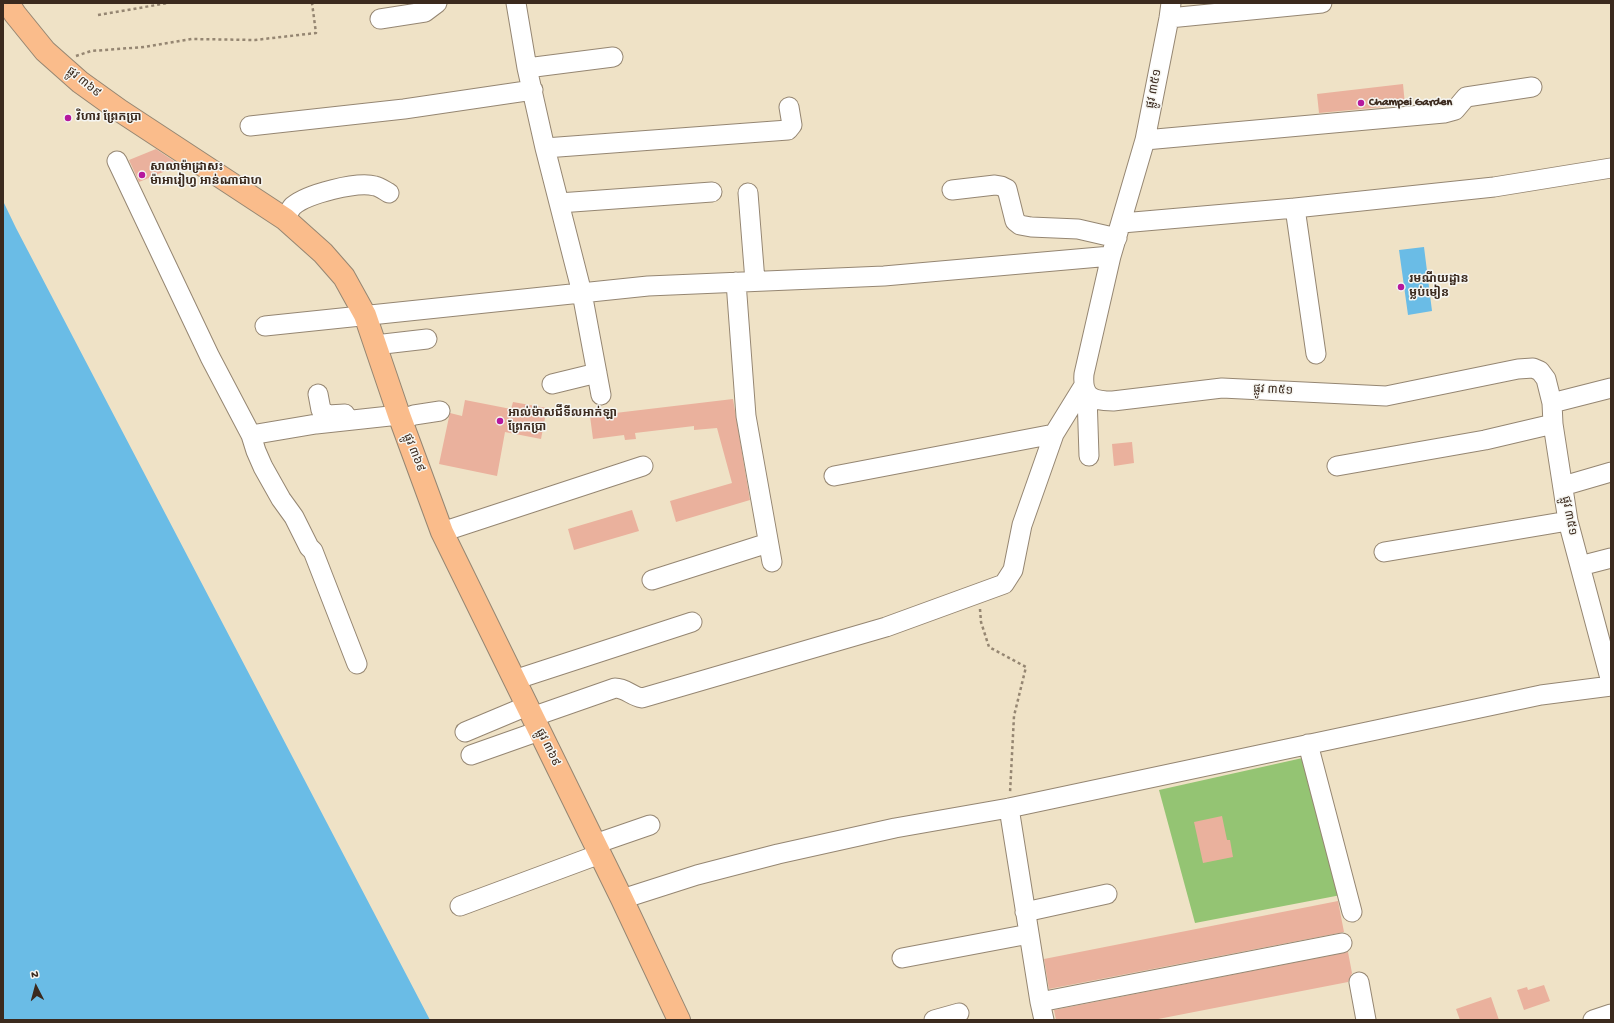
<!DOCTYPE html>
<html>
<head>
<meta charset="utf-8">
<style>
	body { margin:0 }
	#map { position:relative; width:1614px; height:1023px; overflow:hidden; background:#efe2c6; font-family:"Gochi Hand",sans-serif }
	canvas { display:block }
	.frame { position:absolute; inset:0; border:4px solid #3b2a1e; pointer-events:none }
	.north { position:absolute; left:16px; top:967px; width:40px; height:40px; -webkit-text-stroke:3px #f6f6f2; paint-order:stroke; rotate:354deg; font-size:11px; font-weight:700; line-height:16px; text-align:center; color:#3b2a1e }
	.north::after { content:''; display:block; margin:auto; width:14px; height:18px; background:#3b2a1e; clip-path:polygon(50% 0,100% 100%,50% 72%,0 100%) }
</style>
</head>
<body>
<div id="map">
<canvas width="1614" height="1023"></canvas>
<div class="frame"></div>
<div class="north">N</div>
</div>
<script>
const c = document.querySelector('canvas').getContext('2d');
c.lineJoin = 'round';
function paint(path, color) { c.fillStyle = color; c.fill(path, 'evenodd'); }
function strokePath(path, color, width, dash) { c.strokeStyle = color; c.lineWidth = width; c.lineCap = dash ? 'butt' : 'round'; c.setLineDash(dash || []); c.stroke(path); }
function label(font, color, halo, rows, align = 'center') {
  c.font = font + ' "Gochi Hand","Noto Sans Khmer",sans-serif'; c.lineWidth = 3; c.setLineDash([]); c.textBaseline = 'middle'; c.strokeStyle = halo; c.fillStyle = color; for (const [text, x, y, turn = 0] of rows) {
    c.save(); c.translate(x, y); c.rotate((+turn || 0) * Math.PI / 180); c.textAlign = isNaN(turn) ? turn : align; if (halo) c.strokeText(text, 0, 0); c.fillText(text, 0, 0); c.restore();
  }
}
paint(new Path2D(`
	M1307 757 1341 895 1195 923 1159 790Z`), '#94c473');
paint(new Path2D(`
	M3 201 16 228 430 1020H3Z
	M1424 247 1432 311 1408 315 1399 250Z`), '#6abce6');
paint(new Path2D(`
	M1403 84 1405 105 1319 113 1317 94Z
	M156 149 180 165 139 182 129 160Z
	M733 399 750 500 676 522 670 501 732 483 717 428 694 430V426L635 433 636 439 625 440 624 435 593 439 590 416Z
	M465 400 511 409 513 402 547 408 541 439 505 432 497 476 439 464 449 417 450 413 462 416Z
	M1132 442 1134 463 1114 466 1112 444Z
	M632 510 639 531 574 550 568 529Z
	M1222 816 1227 840H1230L1233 857 1203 863 1194 822Z
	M1338 901 1344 932 1049 989 1044 959Z
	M1348 952 1352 973 1348 982 1153 1020H1056L1054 1010Z
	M1544 985 1550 1001 1524 1010 1517 990 1527 987 1528 990Z
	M1491 997 1499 1020H1460L1456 1009Z`), '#eab19d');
const minor = new Path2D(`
	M516 3 527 68 545 148 582 293 601 395
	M1171 3 1169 18 1145 140 1111 256 1084 374C1082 397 1092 401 1113 401L1222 388 1386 396 1518 369 1533 368 1540 371 1546 379 1552 403 1553 424 1568 521 1611 682
	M1169 18 1322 3
	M380 19 425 12 437 3
	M527 68 613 57
	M250 126 404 109 533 90
	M1145 140 1444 113 1455 110 1466 97 1532 87
	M545 148 788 130 792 125 789 107
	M117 161 210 357 251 435 256 451 263 467 281 499 294 517 309 547 313 551 357 664
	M952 190 995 185 1001 186 1007 189 1015 221 1020 225 1031 227 1078 229 1117 238
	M748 193 755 281
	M559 203 712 192
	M1295 208 1316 354
	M285 219C287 216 290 209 293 206 307 194 357 181 375 186 380 187 385 191 389 193
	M1122 223 1295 208 1494 187 1611 168
	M736 282 746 416 772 562
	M265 326 648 286 884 276 1111 256
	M375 345 427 339
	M552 384 597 373
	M318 394 321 410 328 415 345 414
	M1087 395 1089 456
	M1552 403 1611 388
	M400 420 414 415 440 411
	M251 435 316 424 399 415
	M1337 466 1485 440 1553 424
	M834 476 1054 434
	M1563 486 1611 472
	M442 532 643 466
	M1384 552 1568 521
	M1580 566 1611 558
	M652 580 768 543
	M514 680 692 622
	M532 717 615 688C626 688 631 696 642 698L886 627 1004 584 1013 570 1022 525 1054 434 1083 387
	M465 732 527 706
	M1308 744 1352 912
	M471 755 539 731
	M1009 808 1040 1002 1044 1020
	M595 844 650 825
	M622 899 697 875 778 854 895 828 1009 808 1541 695 1611 686
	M460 906 600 854
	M1025 912 1107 894
	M902 958 1029 934
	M1359 982 1366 1020
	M1040 1002 1342 943
	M934 1020 959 1013
	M1593 1020 1611 1014`);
const major = new Path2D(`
	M8 3 15 14 45 51 80 82 119 110 285 219 323 253 344 277 365 315 399 415 442 532 622 899 679 1020`);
strokePath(minor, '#958672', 21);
strokePath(major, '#958672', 24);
strokePath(new Path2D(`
	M98 15 168 3
	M76 56 91 51 144 47 192 39 255 40 316 33 312 3
	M980 609 981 622 989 647 1026 667 1014 716 1010 793`), '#958672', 2.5, [3, 3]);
strokePath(minor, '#fff', 19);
strokePath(major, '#fabc8b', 22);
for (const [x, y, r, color] of [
	[1361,103,4,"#b5179e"],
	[68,118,4,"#b5179e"],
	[142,175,4,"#b5179e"],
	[1401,287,4,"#b5179e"],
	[500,421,4,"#b5179e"]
]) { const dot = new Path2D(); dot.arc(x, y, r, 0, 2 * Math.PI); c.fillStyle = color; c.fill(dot); strokePath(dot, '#f6f6f2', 1.5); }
label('12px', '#3b2a1e', '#f6f6f2', [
	["ផ្លូវ ៣៦៩",83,83,39],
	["ផ្លូវ ៣៥១",1155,89,-79],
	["ផ្លូវ ៣៥១",1273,391,3],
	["ផ្លូវ ៣៦៩",413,453,69],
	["ផ្លូវ ៣៥១",1568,516,79],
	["ផ្លូវ ៣៦៩",547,748,64]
]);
label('bold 12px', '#3b2a1e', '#f6f6f2', [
	["Champei Garden",1369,103],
	["វិហារ ព្រែកប្រា",76,118],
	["សាលាម៉ាដ្រាសះ",150,168],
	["ម៉ាអារៀហ្វ អាន់ណាជាហ",150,182],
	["រមណីយដ្ឋាន",1409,280],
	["ម្លប់មៀន",1409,294],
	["អាល់ម៉ាសជីទីលអាក់ឡា",508,414],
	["ព្រែកប្រា",508,428]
], 'left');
</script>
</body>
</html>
